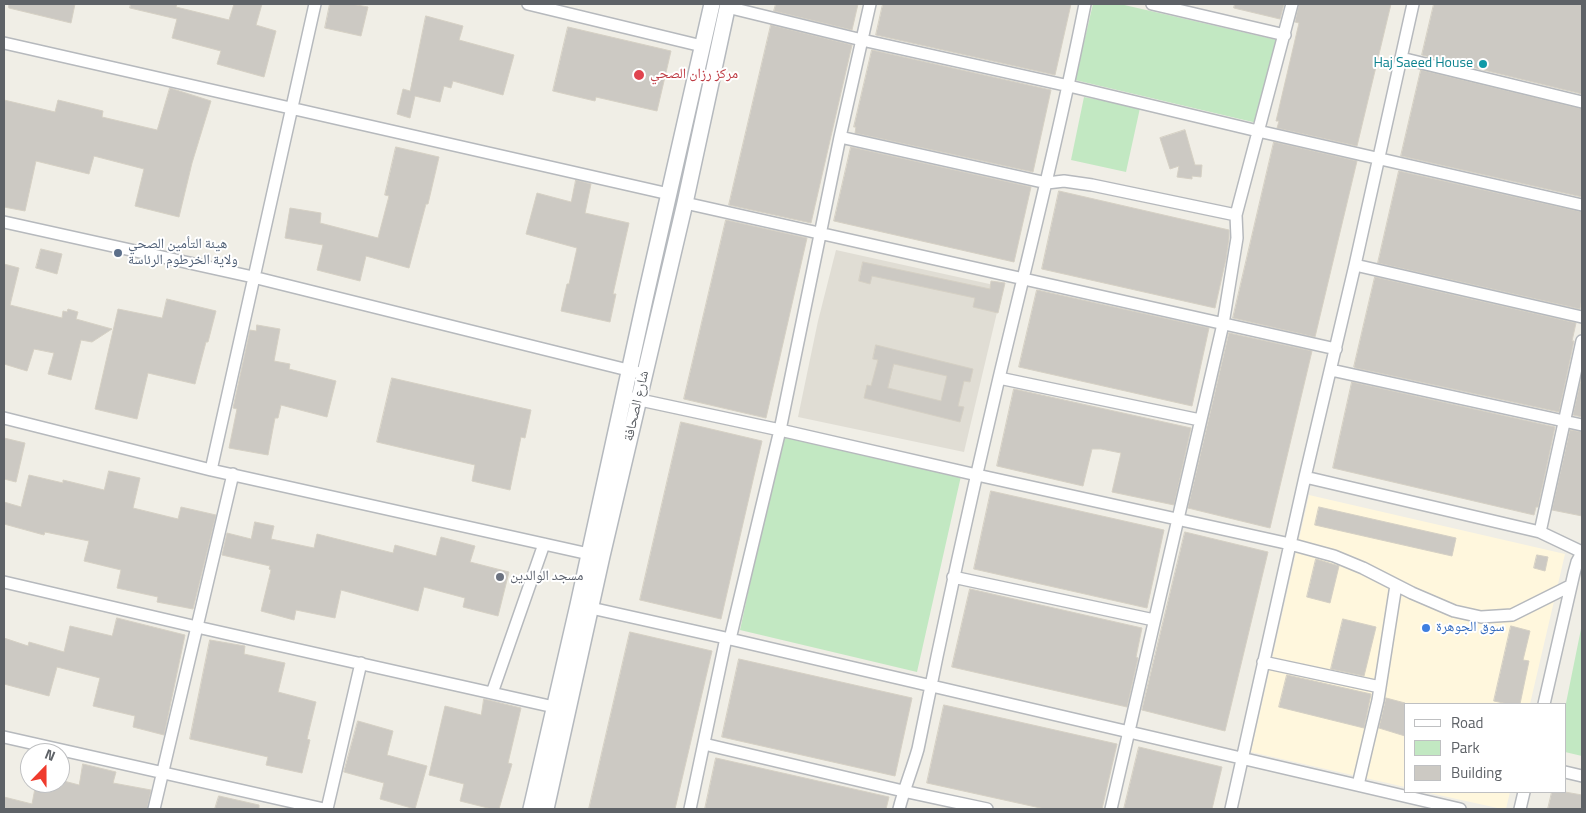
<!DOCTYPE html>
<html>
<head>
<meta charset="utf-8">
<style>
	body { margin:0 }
	#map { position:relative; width:1586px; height:813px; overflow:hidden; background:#f0eee6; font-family:"Titillium Web",sans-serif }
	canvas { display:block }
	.frame { position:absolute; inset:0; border:5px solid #5e6267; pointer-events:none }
	.legend { position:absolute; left:1404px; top:703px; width:162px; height:90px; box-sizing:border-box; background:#fff; border:1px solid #bfc0c2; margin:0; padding:6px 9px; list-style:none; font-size:15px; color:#5e6267 }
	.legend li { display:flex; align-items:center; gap:10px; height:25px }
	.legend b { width:25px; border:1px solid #bfc0c2 }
	.north { position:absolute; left:20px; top:743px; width:50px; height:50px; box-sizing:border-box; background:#fff; border:1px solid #bfc0c2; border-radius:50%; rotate:22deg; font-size:14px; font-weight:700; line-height:20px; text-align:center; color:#5e6267 }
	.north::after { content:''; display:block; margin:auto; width:18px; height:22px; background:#ef3b2d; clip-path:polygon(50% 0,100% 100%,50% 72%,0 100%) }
</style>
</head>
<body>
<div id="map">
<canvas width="1586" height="813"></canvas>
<div class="frame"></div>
<ul class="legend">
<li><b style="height:6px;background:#fff"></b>Road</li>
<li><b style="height:14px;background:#c2e8c2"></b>Park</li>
<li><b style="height:14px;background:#ccc9c3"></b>Building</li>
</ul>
<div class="north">N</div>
</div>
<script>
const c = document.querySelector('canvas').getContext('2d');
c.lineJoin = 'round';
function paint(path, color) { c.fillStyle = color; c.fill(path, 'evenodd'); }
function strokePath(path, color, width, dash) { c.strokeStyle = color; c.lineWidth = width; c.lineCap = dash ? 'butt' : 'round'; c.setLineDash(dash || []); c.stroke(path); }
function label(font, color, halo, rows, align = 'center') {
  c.font = font + ' "Titillium Web","Noto Naskh Arabic",sans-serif'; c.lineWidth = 4; c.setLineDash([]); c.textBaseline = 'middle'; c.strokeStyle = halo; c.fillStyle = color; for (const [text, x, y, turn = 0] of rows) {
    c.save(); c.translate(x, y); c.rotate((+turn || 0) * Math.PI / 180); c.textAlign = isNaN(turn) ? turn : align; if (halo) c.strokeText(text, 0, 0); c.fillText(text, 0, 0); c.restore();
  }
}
paint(new Path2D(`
	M1309 495 1565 554 1530 704H1405V787L1251 752Z
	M1425 792H1510L1506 809H1502Z`), '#fff7dd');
paint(new Path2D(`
	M836 250 1003 287 964 452 798 417 818 321Z`), '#e0ddd4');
paint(new Path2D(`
	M1093 4H1120L1277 40 1257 123 1075 80Z
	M1084 97 1140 108 1126 172 1071 160Z
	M782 435 961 476 917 672 740 630Z
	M1582 624V756L1565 752V708Z`), '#c2e8c2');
const building = new Path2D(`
	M9 4H75L71 23 9 8Z
	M131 4H177L176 7 229 20 234 4H262L256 25 276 31 264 77 217 64 221 51 172 38 177 19 130 8Z
	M330 4H351L368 7 361 36 325 28Z
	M776 4H858L852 30 774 11Z
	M883 4H1071L1055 75 876 35Z
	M1235 4H1284L1280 19 1234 8Z
	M1299 4H1391L1357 146 1277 128 1279 121H1276L1299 23 1295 22Z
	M1434 4H1582V94L1422 55Z
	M426 16 463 26 459 40 514 55 503 95 453 81 451 88 444 86 440 102 415 96 410 118 397 114 403 89 410 91Z
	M771 25 852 45 811 223 729 205Z
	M568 27 671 51 657 111 596 97 595 101 553 91Z
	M872 50 1051 90 1033 172 855 133 856 127H854Z
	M1421 70 1582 109V197L1401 156Z
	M170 88 211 101 192 163 179 217 135 206 144 169 94 156 89 174 36 161 25 211 4 207V100L55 112 58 100 103 111 102 117 157 130Z
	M1185 130 1195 165H1202L1201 177 1192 176V179L1177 177 1179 166 1170 169 1160 138Z
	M1274 142 1357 161 1315 337 1233 318Z
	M396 147 439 157 428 204H426L409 268 366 256 360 281 317 270 323 245 285 238 290 208 321 213 320 223 378 238 389 196 385 195Z
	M851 147 1031 187 1014 262 834 221Z
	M1399 171 1582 212V297L1580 309 1378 263Z
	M576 180 591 184 585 213 629 223 613 294H616L610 322 561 311 567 284H569L577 248 526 234 537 193 571 202Z
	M1059 191 1229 230V238L1226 259 1215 308 1042 269Z
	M726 220 807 238 766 418 684 399Z
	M41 249 62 254 57 274 36 268Z
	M863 262 990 289 991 281 1005 283 998 313 973 307 975 298 872 276 870 284 859 281Z
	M4 264 19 268 10 305 62 318 63 311 67 312 68 309 78 312 76 319 112 329 92 342 81 340 71 380 48 374 54 353 34 349 27 371 4 364Z
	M1375 277 1576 323 1572 341H1574L1559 412 1356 368 1354 367Z
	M1037 290 1209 328 1192 406 1019 367Z
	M167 299 216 311 208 342H206L195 384 148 373 137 419 95 409 118 309 162 318Z
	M257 325 280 329 274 361 290 364 289 369 336 381 327 417 281 405 278 418H275L268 455 229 448 237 409 233 408 250 330 256 331Z
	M1229 333 1312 351 1270 528 1188 508Z
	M876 345 973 369 970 382 964 381 958 406 964 407 960 422 864 398 867 385 871 386 878 360 873 359ZM894 364 947 376 941 401 888 388Z
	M1582 375V417L1573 415Z
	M392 378 531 410 525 438 521 437 510 490 472 481 475 465 377 442Z
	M1352 382 1555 427 1538 507H1536L1534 515 1333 468Z
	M1014 389 1191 428 1174 505 1112 492 1121 453 1101 449H1092L1083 486 997 466Z
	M681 422 762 441 721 619 640 600Z
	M1570 430 1582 432V516L1552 510Z
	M4 438 25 443 16 482 4 479Z
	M109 471 140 478 133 508 178 519 181 507 216 515 193 609 157 602 158 597 117 588 121 570 84 561 89 541 45 532 44 535 4 524V502L21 507 29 475 63 483V480L104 490Z
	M991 491 1164 530 1147 608 974 569Z
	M1319 507 1456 538 1452 556 1315 525Z
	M255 522 274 526 271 539 314 548 317 534 393 553 395 545 436 556 441 537 475 546 470 562 509 572 498 616 463 607 465 598 424 587 418 611 341 590 335 618 296 610 294 620 261 611 271 570 269 569 270 566 222 555 227 533 251 539Z
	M1185 532 1268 552 1225 731 1142 710Z
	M1537 555 1548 557 1545 571 1534 568Z
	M1316 559 1339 566 1330 603 1307 597Z
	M970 589 1142 628 1136 657 1138 658 1127 707 952 667Z
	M117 618 185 635 164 735 133 727 135 716 93 706 100 678 57 667 49 696 4 684V638L28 646 29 642 64 652 70 626 112 636Z
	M1343 619 1376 627 1364 676 1331 669Z
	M1511 626 1530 631 1523 660 1529 661 1520 704H1508L1494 701Z
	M630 632 712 651 675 809H589Z
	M210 640 245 646 244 654 285 663 278 692 316 702 307 739 310 740 302 773 266 765 268 757 190 739Z
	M739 659 912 698 895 776 722 737Z
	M1287 675 1371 694 1364 728 1279 707Z
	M1386 698 1405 703V736L1379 728Z
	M484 699 521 708 508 763 512 764 499 809H492L460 801 464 784 429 775 445 706 481 715Z
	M944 705 1117 744 1102 809H1045L927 783Z
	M358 721 393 731 387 755 427 766 415 809 380 799 384 783 344 772Z
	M1139 747 1222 767 1212 809H1124Z
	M716 758 889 797 886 809H705Z
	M83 764 116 772 113 783 151 790 147 809H4V797L32 804 36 783H60V780L79 785Z
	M1552 792H1565L1582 795V809H1548Z
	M219 796 259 805V809H215Z`);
paint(building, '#ccc9c3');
strokePath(building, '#d5d0c4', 1);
const street = new Path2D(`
	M528 4 702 46
	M1152 4 1285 35
	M727 7 862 40 1069 86 1258 131 1582 205
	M4 43 669 194
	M1401 58 1582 102
	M840 137 1047 183 1064 181 1092 185 1236 215
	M685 203C902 251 1119 301 1336 349
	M4 222 253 277 644 374
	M1355 265 1582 317
	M1331 370 1582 425
	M999 378 1200 420
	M631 398 780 430 977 475 1290 544 1334 556 1363 568 1412 593 1454 611 1481 617 1512 615 1570 586
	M4 418 211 470 589 554
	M211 470 315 4
	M1305 477 1540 532 1582 552
	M1540 532 1582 341
	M953 577 1154 620
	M4 582 197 627 554 707
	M591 608 730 639 1460 809
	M730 639 780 430 840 137 870 4
	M1263 662 1380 687
	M492 693 544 544
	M1544 704 1574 573 1577 562 1582 553
	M4 737 324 809
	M704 744 903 791 987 809
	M1565 772 1582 776
	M1358 785 1378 700 1396 585
	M154 809 233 474
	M327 809 361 663
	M690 809 726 638
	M899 809C904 789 912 770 918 749 943 625 970 501 999 378 1029 253 1060 130 1085 4
	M1111 809 1223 324 1237 238 1236 215 1292 4
	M1231 809 1305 477 1355 265 1413 4
	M1520 809 1524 792`);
const secondary = new Path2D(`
	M531 809 578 605 645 299 712 4
	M546 809 602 556 685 203 728 4`);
strokePath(street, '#b6b9bd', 14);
strokePath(secondary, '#b5b9be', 18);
strokePath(street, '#fff', 11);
strokePath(secondary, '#fff', 15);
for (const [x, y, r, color] of [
	[1483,64,5,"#0f9aa8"],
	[639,75,6,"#e0444e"],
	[118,253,5,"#5c6f8a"],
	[500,577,5,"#6b7280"],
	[1426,628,5,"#3f7fe0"]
]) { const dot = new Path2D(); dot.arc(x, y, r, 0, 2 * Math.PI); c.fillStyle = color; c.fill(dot); strokePath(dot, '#fff', 2); }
label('14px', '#0d838f', '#fff', [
	["Haj Saeed House",1473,64]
], 'right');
label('14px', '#be3a42', '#fff', [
	["مركز رزان الصحي",650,75]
], 'left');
label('14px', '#4e5e75', '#fff', [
	["هيئة التأمين الصحي",128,245],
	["ولاية الخرطوم الرئاسة",128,261]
], 'left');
label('14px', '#5e6267', '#fff', [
	["شارع الصحافة",637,406,-77]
]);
label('14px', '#5b616d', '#fff', [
	["مسجد الوالدين",510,577]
], 'left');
label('14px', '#366cbe', '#fff', [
	["سوق الجوهرة",1436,628]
], 'left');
</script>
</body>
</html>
